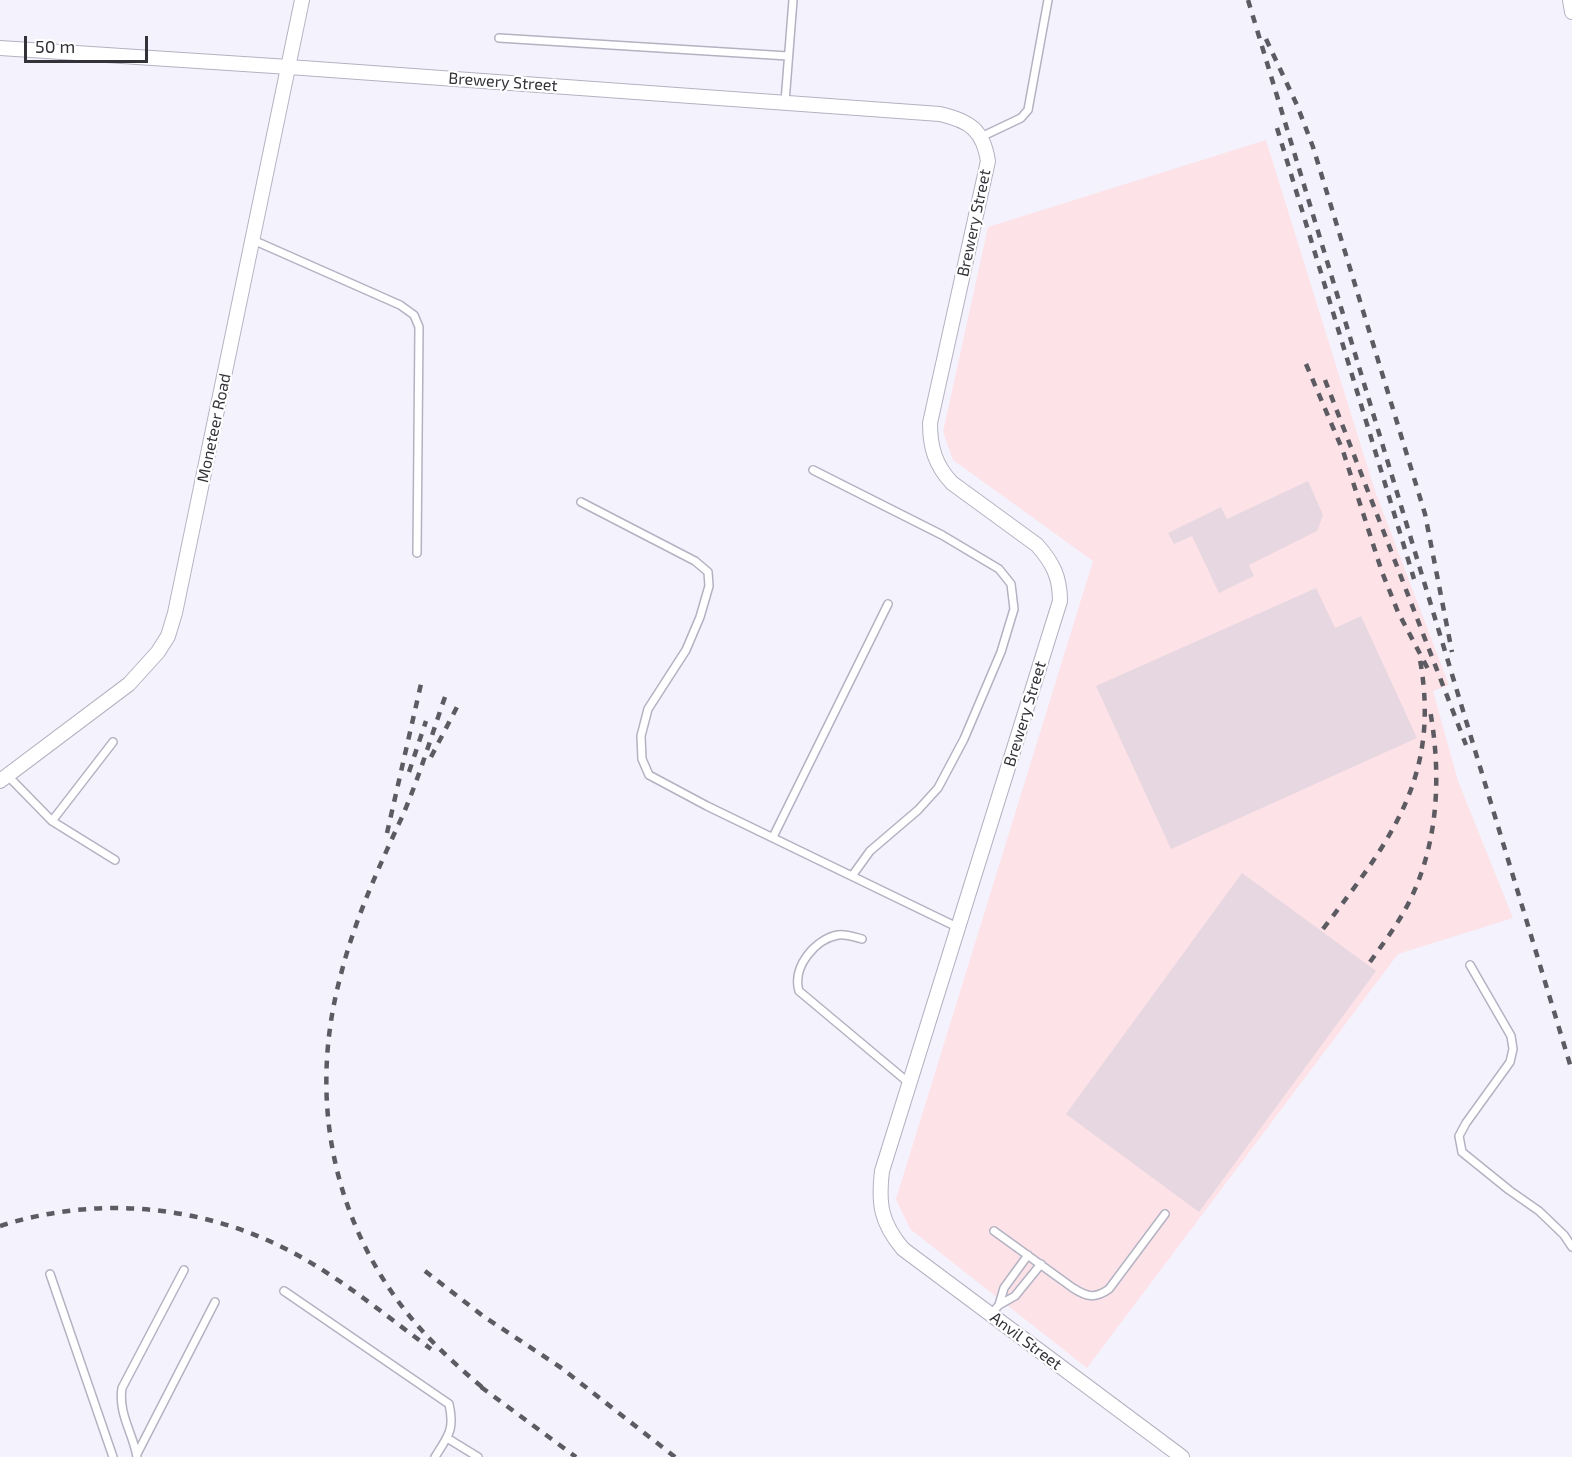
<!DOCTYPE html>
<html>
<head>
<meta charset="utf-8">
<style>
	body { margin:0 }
	#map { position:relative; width:1572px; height:1457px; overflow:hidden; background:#f4f3fd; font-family:"Exo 2",sans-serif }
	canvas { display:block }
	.scale { position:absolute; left:24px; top:36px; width:124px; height:27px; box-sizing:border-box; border:3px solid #323238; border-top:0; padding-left:8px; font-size:18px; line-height:21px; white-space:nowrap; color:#323238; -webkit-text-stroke:4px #fff; paint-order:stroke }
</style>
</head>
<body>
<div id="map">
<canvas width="1572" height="1457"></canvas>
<div class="scale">50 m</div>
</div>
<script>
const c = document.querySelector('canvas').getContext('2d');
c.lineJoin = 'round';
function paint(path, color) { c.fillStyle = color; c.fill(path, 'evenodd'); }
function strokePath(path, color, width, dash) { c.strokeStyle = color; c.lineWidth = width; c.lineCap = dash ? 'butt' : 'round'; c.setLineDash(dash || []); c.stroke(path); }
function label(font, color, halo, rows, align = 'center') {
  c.font = font + ' "Exo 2",sans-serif'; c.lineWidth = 4.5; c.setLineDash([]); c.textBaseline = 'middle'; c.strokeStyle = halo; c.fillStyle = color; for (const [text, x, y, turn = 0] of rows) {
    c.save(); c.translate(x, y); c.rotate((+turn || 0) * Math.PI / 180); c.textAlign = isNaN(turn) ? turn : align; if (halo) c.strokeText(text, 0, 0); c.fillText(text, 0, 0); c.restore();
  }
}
paint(new Path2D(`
	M1266 140 1375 491 1449 685 1433 691 1458 781 1513 918 1398 954 1087 1368 910 1229 896 1199 1093 561 953 460 943 432 988 227Z`), '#fde2e8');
paint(new Path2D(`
	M1308 481 1323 515 1317 531 1249 565 1254 576 1219 593 1192 536 1174 544 1168 533 1221 507 1227 519Z
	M1316 588 1335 628 1361 616 1417 738 1171 849 1096 686Z
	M1242 873 1376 971 1199 1212 1066 1114Z`), '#e7d7e1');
const service = new Path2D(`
	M499 38 788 56
	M785 102 793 0
	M981 137 1021 118 1028 110 1048 0
	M253 240 400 305 414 315 419 327 417 553
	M813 470 942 535 999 569 1011 584 1014 609 1001 652 964 739 938 788 918 810 870 851 852 876
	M581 502 695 561 708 572 709 586 700 617 686 650 648 709 641 736 642 759 649 775 707 806 959 928
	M7 775 52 821 115 860
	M52 821 113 742
	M773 837 888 604
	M862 939C854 937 846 934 838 935 815 939 792 967 799 991L909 1083
	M1470 965 1511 1036 1513 1049 1510 1062 1466 1123 1459 1136 1462 1152 1509 1190 1539 1211 1564 1235 1572 1247
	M994 1231 1073 1288C1087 1297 1095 1299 1109 1289L1165 1214
	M50 1274 113 1457
	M284 1291 449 1404C455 1430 448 1436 435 1457
	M999 1305 1004 1288 1028 1255
	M991 1314 999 1305 1015 1296 1041 1264
	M447 1438 478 1457
	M137 1454 215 1302
	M137 1457C133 1433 118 1414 122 1388L184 1270`);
const minor = new Path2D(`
	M1570 0 1572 12
	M0 48 289 67 940 114C970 121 983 130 988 161L930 423C930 447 935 465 952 483L1037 545C1053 563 1060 577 1060 601L882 1171C878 1204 881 1223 903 1249L1182 1457
	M0 781 129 684 158 652 168 636 175 613 302 0`);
strokePath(service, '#b3b2c2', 10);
strokePath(minor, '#b3b2c2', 16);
strokePath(service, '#fff', 7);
strokePath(minor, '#fff', 14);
strokePath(new Path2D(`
	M1248 0 1572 1071
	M1266 39 1297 105 1313 147 1425 514 1452 652
	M1277 128 1414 579
	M1306 364 1343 451 1382 572 1398 612 1428 669
	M1325 380 1466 745
	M445 697C431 737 419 778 402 817 378 869 354 921 340 978 311 1088 328 1200 393 1294 419 1332 453 1363 488 1392
	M431 757 457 707
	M409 772 426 721
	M387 833 421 684
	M1323 929C1390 841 1441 777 1420 660
	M1370 962C1385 941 1401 920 1412 896 1439 838 1441 772 1430 710
	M0 1226C100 1194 209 1205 301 1257 347 1283 389 1318 431 1349
	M425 1271 483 1316 560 1367 675 1457
	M481 1387 576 1457`), '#5c5b62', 4.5, [8, 8]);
label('16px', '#323238', '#fff', [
	["Brewery Street",503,82,4],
	["Brewery Street",974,223,-78],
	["Moneteer Road",214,428,-78],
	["Brewery Street",1025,714,-73],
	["Anvil Street",1026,1341,37]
]);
</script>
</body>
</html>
